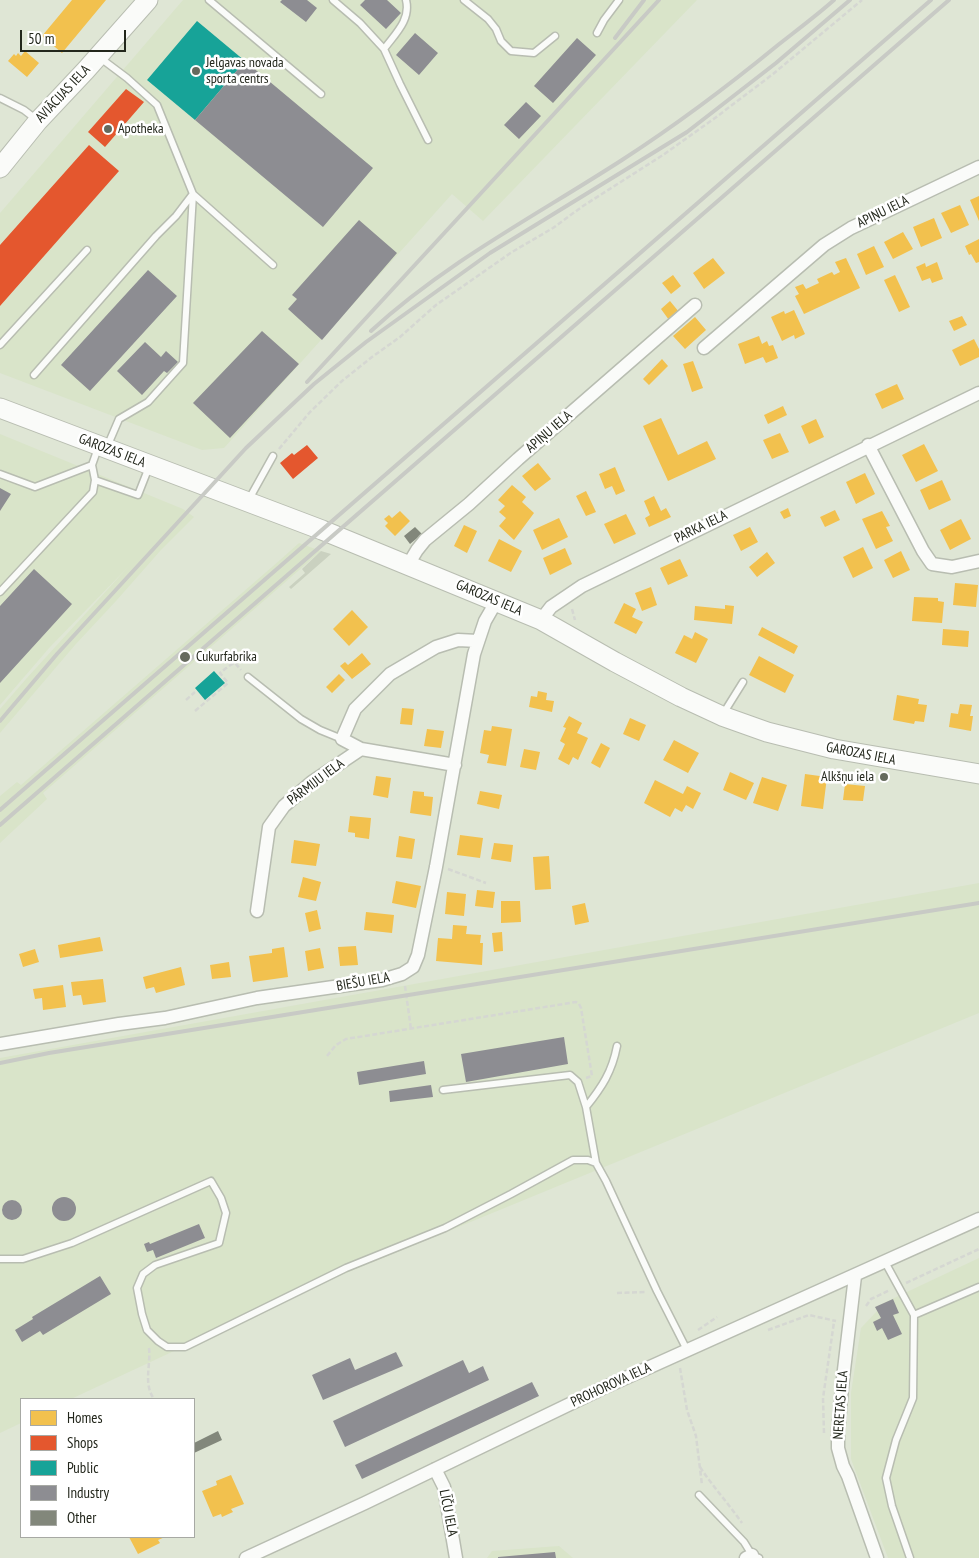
<!DOCTYPE html>
<html>
<head>
<meta charset="utf-8">
<style>
	body { margin:0 }
	#map { position:relative; width:979px; height:1558px; overflow:hidden; background:#dfe6d5; font-family:"PT Sans Narrow",sans-serif }
	canvas { display:block }
	.legend { position:absolute; left:20px; top:1398px; width:175px; height:140px; box-sizing:border-box; background:#fff; border:1px solid #a7a9a4; margin:0; padding:6px 9px; list-style:none; font-size:15px; color:#23271c }
	.legend li { display:flex; align-items:center; gap:10px; height:25px }
	.legend b { width:25px; border:1px solid #a7a9a4 }
	.scale { position:absolute; left:20px; top:30px; width:106px; height:22px; box-sizing:border-box; border:2px solid #23271c; border-top:0; padding-left:6px; font-size:15px; line-height:18px; white-space:nowrap; color:#23271c; -webkit-text-stroke:4px #fff; paint-order:stroke }
</style>
</head>
<body>
<div id="map">
<canvas width="979" height="1558"></canvas>
<ul class="legend">
<li><b style="height:14px;background:#f2c14e"></b>Homes</li>
<li><b style="height:14px;background:#e4572e"></b>Shops</li>
<li><b style="height:14px;background:#17a398"></b>Public</li>
<li><b style="height:14px;background:#8d8d92"></b>Industry</li>
<li><b style="height:14px;background:#82877b"></b>Other</li>
</ul>
<div class="scale">50 m</div>
</div>
<script>
const c = document.querySelector('canvas').getContext('2d');
c.lineJoin = 'round';
function paint(path, color) { c.fillStyle = color; c.fill(path, 'evenodd'); }
function strokePath(path, color, width, dash) { c.strokeStyle = color; c.lineWidth = width; c.lineCap = dash ? 'butt' : 'round'; c.setLineDash(dash || []); c.stroke(path); }
function label(font, color, halo, rows, align = 'center') {
  c.font = font + ' "PT Sans Narrow",sans-serif'; c.lineWidth = 5; c.setLineDash([]); c.textBaseline = 'middle'; c.strokeStyle = halo; c.fillStyle = color; for (const [text, x, y, turn = 0] of rows) {
    c.save(); c.translate(x, y); c.rotate((+turn || 0) * Math.PI / 180); c.textAlign = isNaN(turn) ? turn : align; if (halo) c.strokeText(text, 0, 0); c.fillText(text, 0, 0); c.restore();
  }
}
paint(new Path2D(`
	M183 0H697L483 221 452 194 224 448 202 450 0 373V213Z
	M0 434 183 509 194 517 161 550 116 601 75 645 0 733V709L26 679 128 567 50 647 0 705Z
	M299 543 321 551 43 793 47 799 0 843V796L17 782 21 785 280 560Z
	M979 883V1013L305 1290 71 1399H21V1423L0 1433V1058Z
	M979 1258V1558H888L851 1459V1393L861 1328 877 1311 875 1307Z
	M559 1546 573 1558H487L492 1551Z`), '#d9e4c9');
paint(new Path2D(`
	M321 551 331 554 291 589 289 587 305 573 302 569Z`), '#cad1c0');
paint(new Path2D(`
	M72 0H106L62 53 42 36Z
	M25 51 39 63 27 77 8 61 14 54 16 56 18 53 21 56Z
	M979 196V221L970 200Z
	M960 205 969 225 951 233 941 213Z
	M934 218 942 238 921 247 913 227Z
	M903 232 913 249 893 259 884 242Z
	M979 239V262L976 263 971 254 969 255 965 246Z
	M874 246 884 267 866 275 857 254Z
	M713 258 725 273 704 289 693 273Z
	M846 258 860 288 804 314 795 296 799 294 795 287 803 284 806 289 819 283 817 279 832 272 834 275 840 272 835 262Z
	M937 262 943 279 932 283 930 278 922 281 916 267 925 263 926 267Z
	M673 275 681 286 671 294 662 283Z
	M895 275 910 307 899 312 884 280Z
	M670 301 679 312 669 320 661 309Z
	M794 310 805 334 795 339 794 335 782 341 771 317 784 311 785 314Z
	M962 316 967 325 954 331 949 321Z
	M695 317 706 330 685 349 673 336Z
	M759 336 762 344 767 341 769 346 773 345 778 358 766 363 763 357 745 364 738 344Z
	M974 339 979 349V357L960 366 952 350Z
	M662 359 668 366 649 385 643 379Z
	M693 361 703 388 692 392 683 364Z
	M897 384 904 399 882 409 875 394Z
	M783 406 787 415 768 424 764 415Z
	M661 418 678 455 707 441 716 459 668 481 643 426Z
	M816 419 824 437 809 444 801 426Z
	M780 433 789 452 772 459 763 440Z
	M924 444 938 471 916 482 902 455Z
	M538 463 551 479 535 491 522 476Z
	M615 467 625 491 616 495 612 486 605 489 599 474Z
	M865 473 875 494 856 504 846 482Z
	M942 480 951 500 929 510 920 490Z
	M512 485 526 497 522 502 534 513 514 540 499 526 506 518 499 512 505 506 498 500Z
	M586 491 596 512 586 516 576 496Z
	M654 496 661 511 666 508 671 517 649 527 645 518 650 515 644 501Z
	M788 508 791 516 784 519 780 512Z
	M835 510 840 520 825 527 820 517Z
	M400 511 410 521 395 536 385 526 388 523 384 519 389 515 392 518Z
	M882 511 890 526 886 527 893 541 876 549 862 519Z
	M626 514 636 534 614 544 604 524Z
	M559 518 568 537 542 550 533 530Z
	M961 519 971 539 950 550 940 530Z
	M464 525 477 531 467 553 454 546Z
	M750 527 758 542 741 551 733 535Z
	M499 539 522 551 511 572 488 561Z
	M863 547 873 568 853 578 843 557Z
	M565 548 572 564 550 575 543 558Z
	M901 551 910 570 893 578 884 560Z
	M767 552 775 563 757 577 749 567Z
	M680 559 688 576 668 585 660 568Z
	M955 583 978 585 976 607 953 605Z
	M651 587 657 605 642 611 635 593Z
	M914 597 938 598V601L944 602 942 623 912 621Z
	M624 603 636 609 632 617 643 622 636 634 614 623Z
	M725 605 734 606 732 624 694 620 695 606 725 609Z
	M352 610 368 627 349 646 333 629Z
	M762 627 798 646 794 654 758 635Z
	M943 629 969 631 968 647 942 645Z
	M695 632 708 639 696 663 675 653 684 635 692 639Z
	M362 653 371 664 352 679 340 666 345 662 348 665Z
	M759 656 794 675 785 693 749 675Z
	M339 674 345 680 332 693 326 687Z
	M538 691 547 693 546 700 554 701 552 712 529 707 531 696 537 697Z
	M897 695 919 699 918 704 927 705 924 722 915 721 914 724 893 720Z
	M960 704 972 705 970 716H973L971 731 949 727 951 713 958 714Z
	M402 708 414 709 412 725 400 724Z
	M569 716 582 723 577 733 588 738 578 760 573 757 569 765 558 759 565 744 560 741 566 728 563 727Z
	M630 718 646 725 639 741 623 734Z
	M492 726 512 729 506 766 487 763 489 755 480 753 484 730 491 731Z
	M427 729 444 731 441 748 424 746Z
	M674 740 699 753 688 773 663 760Z
	M601 743 610 748 600 768 591 763Z
	M524 749 540 752 536 770 520 767Z
	M730 772 754 783 746 800 723 790Z
	M805 774 827 777 823 809 801 806Z
	M376 776 391 778 388 798 373 795Z
	M762 777 787 785 778 811 753 803Z
	M655 780 683 794 687 786 701 793 693 809 686 805 682 812 675 808 670 817 644 803Z
	M845 784 865 786 863 801 843 800Z
	M413 791 424 792V796L433 797 431 816 410 813Z
	M480 791 502 795 499 809 477 804Z
	M350 816 371 818 369 839 355 837V833L348 832Z
	M460 835 483 838 480 858 457 855Z
	M399 836 415 839 412 859 396 857Z
	M294 840 320 844 316 866 291 863Z
	M494 843 513 845 511 862 491 859Z
	M549 856 551 889 535 890 533 857Z
	M303 877 321 882 316 901 298 897Z
	M396 881 421 886 416 908 392 903Z
	M477 890 495 892 493 908 475 906Z
	M447 892 466 894 464 916 445 914Z
	M501 901H520L521 922 501 923Z
	M585 903 589 922 575 925 572 906Z
	M317 910 321 929 309 932 305 913Z
	M366 912 394 915 392 933 364 930Z
	M453 925 467 926 466 934 481 935 480 943H483L482 965 436 961 438 938 452 939Z
	M502 932 503 951 494 952 492 933Z
	M100 937 103 951 60 958 58 945Z
	M356 946 358 965 340 966 338 947Z
	M284 947 288 977 253 982 249 956 272 953V949Z
	M320 948 324 968 308 971 305 951Z
	M35 949 39 962 23 967 19 954Z
	M229 962 231 977 212 979 210 965Z
	M181 967 185 985 156 993 154 987 146 989 143 977Z
	M103 979 106 1002 83 1005 81 995 73 996 71 982Z
	M63 985 66 1007 43 1010 42 998 35 999 33 989Z
	M231 1475 244 1504 231 1509 233 1512 222 1517 221 1514 213 1517 202 1491 217 1485 216 1481Z
	M129 1537H165L158 1540 160 1543 138 1554Z`), '#f2c14e');
paint(new Path2D(`
	M126 89 144 102 105 147 88 132Z
	M89 145 119 171 0 306V245Z
	M307 445 318 458 293 479 280 463 292 453 294 455Z`), '#e4572e');
paint(new Path2D(`
	M197 21 245 61 195 120 147 80Z
	M214 671 225 683 205 700 195 688Z`), '#17a398');
paint(new Path2D(`
	M282 0H307L317 8 306 22 280 2Z
	M365 0H387L401 13 386 29 360 5Z
	M415 33 438 53 419 75 396 55Z
	M577 38 596 55 553 103 534 86Z
	M245 61 373 168 323 227 195 120Z
	M526 102 541 116 519 139 504 125Z
	M359 220 397 253 322 340 288 309 297 299 292 295Z
	M148 270 177 296 90 391 61 365Z
	M262 331 299 364 230 438 193 403Z
	M145 342 161 357 166 351 178 362 167 373 164 371 142 395 117 371Z
	M0 488 11 494 0 511Z
	M34 569 72 604 0 683V606Z
	M564 1037 568 1064 466 1082 461 1054Z
	M424 1061 426 1074 359 1085 357 1072Z
	M431 1085 433 1097 390 1102 389 1091Z
	M52 1209a12 12 0 1 1 24 0a12 12 0 1 1-24 0Z
	M2 1210a10 10 0 1 1 20 0a10 10 0 1 1-20 0Z
	M199 1224 205 1238 156 1258 153 1250 147 1252 144 1244 149 1242 150 1244Z
	M100 1276 111 1294 43 1335 40 1331 22 1342 15 1330 33 1319 32 1317Z
	M893 1299 899 1313 893 1315 902 1334 888 1340 882 1328 877 1331 873 1322 881 1318 875 1307Z
	M396 1352 403 1366 323 1400 312 1375 350 1358 355 1370Z
	M463 1360 469 1373 483 1366 489 1380 345 1447 333 1421Z
	M532 1382 539 1396 362 1479 355 1465Z
	M555 1552 556 1558H498V1557Z`), '#8d8d92');
paint(new Path2D(`
	M415 527 422 534 410 544 404 536Z
	M218 1431 222 1440 194 1453V1443Z`), '#82877b');
const lane = new Path2D(`
	M209 0 321 94
	M333 0 360 23 384 49 400 84 428 140
	M464 0 488 19 496 29 501 41 511 51 534 53 555 36
	M597 33 604 20 619 0
	M384 49C395 34 411 20 406 0
	M99 57 127 78 157 105 193 194 273 265
	M0 98 24 110 37 120
	M0 345 87 250
	M34 375 156 236 176 216 192 195
	M107 447 119 419 148 402 183 363 193 194
	M92 465 95 480 138 495 149 467
	M0 474 35 487 92 465 98 448
	M248 501 273 456
	M0 592 93 492 95 480
	M248 677 301 719 320 730 342 739
	M723 714 743 682
	M443 1090 570 1075 578 1082 586 1107 596 1163
	M586 1107C602 1087 612 1072 617 1046
	M0 1259H23L72 1243 211 1181 221 1198 226 1213 219 1243 155 1265 143 1274 137 1288 142 1314 147 1330 158 1341 167 1347H185L346 1268 445 1228 511 1194 573 1160H588L596 1163 606 1181 657 1291 687 1350
	M885 1262 914 1315
	M699 1495 744 1542 752 1555 759 1558
	M910 1558 892 1506 886 1478 896 1440 913 1398 914 1315 979 1287`);
const street = new Path2D(`
	M704 348 824 245 851 228 979 167
	M868 445 923 551 932 564 952 567 979 561
	M408 565 417 550 425 540 469 504 518 459 695 305
	M541 620 551 607 582 586 979 393
	M361 749 342 739 355 709 390 674 436 647 458 640 478 641
	M257 911 269 827 284 806 312 782 361 749 455 765
	M0 1044 119 1024 165 1018 257 998 382 980 402 974 413 967 418 955 436 867 474 654 485 621 496 602
	M855 1276 842 1387 838 1432V1448L843 1466 848 1476 877 1558
	M435 1469 444 1487 456 1558
	M246 1558 365 1503 601 1389 979 1219
	M746 1558 752 1555`);
const secondary = new Path2D(`
	M0 168 38 121 86 70 148 0
	M0 408 322 530 541 620 615 662 681 697 722 716 767 732 834 749 979 774`);
strokePath(lane, '#b8bdb1', 9);
strokePath(street, '#b8bdb1', 15);
strokePath(secondary, '#b8bdb1', 21);
strokePath(new Path2D(`
	M279 449 310 412 342 381 372 357 400 337 436 305 512 252 553 228 583 206 663 155 715 118 773 74 862 0
	M572 609 575 620
	M186 700 195 692
	M195 711 228 683 220 673C225 669 229 665 235 663L241 670
	M448 869 486 883
	M405 986 411 1029
	M327 1056 336 1045 346 1039 576 1002 579 1004 581 1008 592 1076 586 1078
	M906 1283 979 1249
	M617 1293 646 1292
	M866 1306 871 1299 890 1290
	M698 1330 717 1317
	M768 1330 809 1315 836 1321
	M149 1348C151 1366 143 1383 154 1399
	M680 1368 687 1410 696 1436 702 1485
	M824 1433 823 1398 834 1322
	M700 1467C713 1487 729 1504 742 1523`), '#d5d7d2', 2.5, [5, 2.5]);
strokePath(lane, '#fafbf9', 6);
strokePath(street, '#fafbf9', 12);
strokePath(secondary, '#fafbf9', 19);
strokePath(new Path2D(`
	M615 38 644 0
	M371 331C446 262 537 215 622 160 676 125 728 86 778 45 797 30 816 16 834 0
	M307 382 659 0
	M0 721 57 654 246 448 314 384 366 342 490 253 687 132 776 63 850 0
	M0 810 931 0
	M0 825 949 0
	M0 1063 49 1053 979 903`), '#c8cac5', 4);
for (const [x, y, r, color] of [
	[196,71,5,"#656a5d"],
	[108,129,5,"#656a5d"],
	[185,657,6,"#656a5d"],
	[884,777,5,"#656a5d"]
]) { const dot = new Path2D(); dot.arc(x, y, r, 0, 2 * Math.PI); c.fillStyle = color; c.fill(dot); strokePath(dot, '#fff', 2); }
label('14px', '#23271c', '#fff', [
	["Jelgavas novada",206,63],
	["sporta centrs",206,79],
	["Apotheka",118,129],
	["Cukurfabrika",196,657],
	["Alkšņu iela",874,777,"right"]
], 'left');
label('14px', '#23271c', '#fff', [
	["AVIĀCIJAS IELA",63,94,-47],
	["APIŅU IELA",883,212,-26],
	["APIŅU IELA",549,432,-41],
	["GAROZAS IELA",112,451,21],
	["PARKA IELA",701,527,-26],
	["GAROZAS IELA",489,598,23],
	["GAROZAS IELA",861,754,11],
	["PĀRMIJU IELA",316,782,-37],
	["BIEŠU IELA",363,982,-10],
	["PROHOROVA IELA",611,1385,-25],
	["NERETAS IELA",841,1405,-86],
	["LĪČU IELA",448,1513,79]
]);
</script>
</body>
</html>
